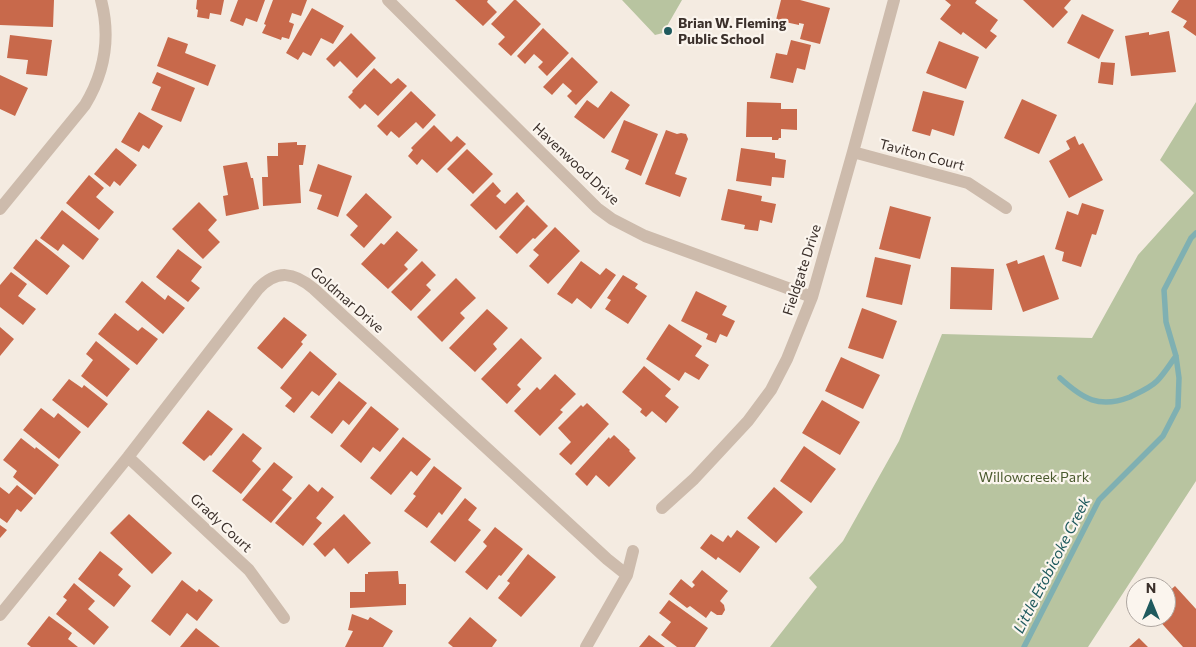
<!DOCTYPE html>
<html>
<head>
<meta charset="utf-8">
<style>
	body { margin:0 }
	#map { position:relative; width:1196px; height:647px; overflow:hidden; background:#f4ebe1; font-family:Commissioner,sans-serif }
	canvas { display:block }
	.north { position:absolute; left:1126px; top:577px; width:50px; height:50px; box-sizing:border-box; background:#fbf5ee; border:1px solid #aea6a0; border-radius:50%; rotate:0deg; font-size:14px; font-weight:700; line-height:20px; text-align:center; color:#3b302b }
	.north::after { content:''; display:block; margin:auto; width:18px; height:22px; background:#1f5a5e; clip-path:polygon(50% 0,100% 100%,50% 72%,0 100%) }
</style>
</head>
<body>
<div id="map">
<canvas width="1196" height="647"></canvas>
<div class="north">N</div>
</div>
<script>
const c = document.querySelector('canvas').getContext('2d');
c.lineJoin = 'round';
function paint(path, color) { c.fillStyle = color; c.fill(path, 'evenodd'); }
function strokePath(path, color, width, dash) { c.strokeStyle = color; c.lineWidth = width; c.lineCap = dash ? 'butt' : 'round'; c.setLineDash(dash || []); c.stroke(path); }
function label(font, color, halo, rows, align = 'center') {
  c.font = font + ' Commissioner,sans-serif'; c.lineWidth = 4.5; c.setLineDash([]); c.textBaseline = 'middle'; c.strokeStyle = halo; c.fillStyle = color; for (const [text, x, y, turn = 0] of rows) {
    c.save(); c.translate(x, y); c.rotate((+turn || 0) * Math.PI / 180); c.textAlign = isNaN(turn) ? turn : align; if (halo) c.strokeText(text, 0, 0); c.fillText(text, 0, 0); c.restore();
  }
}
paint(new Path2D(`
	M622 0H682L663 33 655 35Z
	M1196 102V481L1088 647H770L817 587 809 578 843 541 899 441 942 334 1092 338 1138 255 1194 193 1160 160Z`), '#b8c4a0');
strokePath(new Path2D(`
	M1060 378C1083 399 1099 409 1130 397 1138 393 1150 388 1157 381 1164 374 1170 364 1176 356
	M1024 647 1099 500 1163 436 1178 407 1179 378 1176 356 1166 322 1164 290 1191 238 1196 233`), '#7fb0b2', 5.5);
paint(new Path2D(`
	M0 0H54L53 27 0 25Z
	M197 0H224L221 15 210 13 209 19 197 17 198 10 196 9Z
	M238 0H265L257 22 246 18 243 26 230 21Z
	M273 0H307L301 16 292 13 289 22 294 24 289 39 282 37 281 40 262 33 266 25 264 24Z
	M455 0H488L487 2 497 12 483 26Z
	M514 0H516L541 24 511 56 498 44 505 37 491 24Z
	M781 0H800L830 8 820 44 800 39 804 24 799 23V25L776 20Z
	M945 0H977L975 3 998 20 990 31 997 36 986 49 963 32 961 35 940 19 951 5Z
	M1023 0H1071L1064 8 1068 12 1053 28Z
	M1179 0H1196V36L1183 27 1187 21 1171 12Z
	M312 8 344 26 333 44 321 38 311 56 303 52 298 60 286 53Z
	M1082 14 1114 30 1099 59 1067 43Z
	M543 28 569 53 547 76 538 67 543 62 534 54 525 64 517 56Z
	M1169 31 1176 72 1131 76 1125 36 1149 32V35Z
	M351 33 376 58 357 78 340 61 334 67 326 59Z
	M10 35 52 40 47 76 26 74 28 60 7 58Z
	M168 37 188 44 185 53 216 65 208 86 157 66Z
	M791 40 811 45 805 70 797 68 793 83 770 78 776 53 787 55Z
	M939 41 979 57 966 89 926 73Z
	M572 57 598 82 576 105 567 96 572 91 563 83 552 95 543 87Z
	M1101 62 1115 63 1113 85 1098 83Z
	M374 68 391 84 398 78 407 86 378 116 365 104 360 109 348 97 353 92 352 91Z
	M157 72 195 88 181 122 151 110 161 87 152 83Z
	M0 75 28 88 15 116 0 109Z
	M411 91 436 115 423 129 416 122 399 138 391 131 387 136 377 126Z
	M611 91 630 105 604 139 574 117 587 100 598 108Z
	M923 91 964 101 954 136 932 129 930 136 912 131Z
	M1022 99 1057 115 1039 154 1004 138Z
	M747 102 781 103V109H797V130L781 129V138H779L778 140H772V137H746Z
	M139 112 163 126 149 149 143 145 139 152 121 142Z
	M624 120 658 134 641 176 625 169 629 160 611 152Z
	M434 125 451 142 457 136 466 144 437 173 422 159 417 165 408 156 413 150 411 148Z
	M666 130 677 134 681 133 686 134 688 139 675 174 687 178 680 197 645 184Z
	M1075 136 1079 145 1083 143 1103 180 1069 198 1049 161 1070 149 1066 141Z
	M297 142V145H306L303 165H299L301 203 263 206 262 177H268L267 156H278V143Z
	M116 148 137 165 120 186 114 181 110 187 94 174Z
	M741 148 775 153V158L786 160 784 178 772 177 771 186 736 181Z
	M467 149 493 174 473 194 447 169Z
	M247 162 251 178H253L259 209 226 216 223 196 228 195 223 166Z
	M318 164 352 176 338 217 317 209 322 195 309 191Z
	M89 175 104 188 96 197 114 212 99 230 66 203Z
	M493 182 501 191 496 196 505 204 517 192 525 201 496 230 470 205Z
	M728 189 762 196 761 201 776 204 772 223 760 220 758 231 744 229 745 225 721 220Z
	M366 193 392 217 364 248 350 235 358 226 346 215Z
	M199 202 217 220 208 230 220 242 203 259 172 229Z
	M1082 203 1104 210 1096 235 1092 234 1081 267 1062 261 1064 252 1055 249 1067 211 1078 215Z
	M527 205 548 226 535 239 533 238 517 254 499 237Z
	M890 206 931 217 920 259 879 249Z
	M62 210 99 239 83 260 63 244 58 251 40 238Z
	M555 227 580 251 548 284 529 266 539 255 533 250Z
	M397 231 418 250 404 265 408 269 388 289 361 264 381 243 384 245Z
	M36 239 70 266 47 295 13 268Z
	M178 249 202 267 191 281 200 288 188 302 156 277Z
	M1044 255 1059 299 1023 312 1006 264 1017 260 1018 264Z
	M875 257 911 265 902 305 866 297Z
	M422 261 436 275 426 285 431 290 411 311 391 292Z
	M581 261 600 275 606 268 616 275 591 309 577 298 572 304 557 294Z
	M951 267 994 269 992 310 950 309Z
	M11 272 27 284 18 296 36 309 23 325 0 307V285Z
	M623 275 638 284 635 288 647 296 628 324 605 309 611 300 607 298Z
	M456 278 476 298 460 313 465 318 442 342 417 317Z
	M142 281 165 300 168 295 185 308 163 334 125 302Z
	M696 291 727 306 722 315 735 321 727 337 720 334 716 343 706 339 708 334 681 321Z
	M862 308 897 321 883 359 848 348Z
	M487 309 508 328 493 344 497 349 475 372 449 348Z
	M115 313 138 331 142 327 158 339 137 365 98 334Z
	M284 317 307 335 301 342 303 344 282 369 257 348Z
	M669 324 702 346 695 356 709 365 699 380 685 372 679 381 646 359Z
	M0 327 14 339 0 356Z
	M521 338 542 358 517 385 521 389 507 404 481 379Z
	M96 341 130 369 107 397 81 376 93 360 86 354Z
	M310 351 337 374 319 396 312 391 294 413 285 406 292 398 280 388Z
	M841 357 880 375 863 409 825 391Z
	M644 366 671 389 665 396 679 407 666 423 652 411 646 417 640 412 642 409 622 392Z
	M555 374 576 394 560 410 563 412 540 436 514 411 537 387 540 390Z
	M69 379 82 388 84 385 108 404 88 428 52 400Z
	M339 381 367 403 349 425 343 420 332 434 310 417Z
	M822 400 860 422 840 455 802 433Z
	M587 403 609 424 571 465 559 454 571 442 558 428 581 405 583 407Z
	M371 406 399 429 380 452 373 447 361 463 340 446Z
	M41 408 54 418 58 413 81 432 59 459 23 430Z
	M208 410 233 429 211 456 210 455 204 461 182 443Z
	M243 433 262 448 252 461 261 469 241 494 212 471Z
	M614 435 630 450 629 451 636 458 609 487 596 475 587 486 575 474 609 437 610 439Z
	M403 437 431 459 417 476 411 471 391 495 370 478Z
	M21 438 35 449 36 447 59 465 35 495 13 477 17 471 3 460Z
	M804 446 836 469 811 503 780 481Z
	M274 462 293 477 282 490 292 498 271 523 242 500Z
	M434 466 462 488 442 515 439 512 427 528 404 511 416 496 413 494Z
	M309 484 318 492 322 487 334 497 316 518 322 523 303 546 275 523Z
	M17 485 33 498 21 512 17 509 7 523 0 518V487L9 494Z
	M774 487 803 512 776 543 747 518Z
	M465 498 477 508 468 520 481 530 455 562 430 542Z
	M129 514 172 553 152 574 110 533Z
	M344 514 371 543 348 564 334 548 325 557 313 544Z
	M0 525 7 530 0 538Z
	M495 527 523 549 501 576 499 575 487 590 465 572 487 546 483 542Z
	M737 530 760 547 740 573 718 557 716 560 700 548 711 534 723 542 728 535 731 538Z
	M100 551 123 569 118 575 131 586 114 607 78 579Z
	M528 554 556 577 521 617 498 598 510 583 507 581Z
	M702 570 728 591 720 601 724 605 725 610 722 615H717L711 611 706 618 690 606 687 608 669 594 681 579 692 588 695 585 692 582Z
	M398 571 399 584H406V605L350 608V592H365V574H368V572Z
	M182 580 197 592 199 589 213 600 197 621 187 613 170 636 151 621Z
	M74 583 95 601 88 609 109 627 94 645 56 614 67 600 63 597Z
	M1175 586 1196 609V647H1183L1156 617H1166V594Z
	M669 600 708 628 695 647H677L661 635 671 622 659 613Z
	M352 614 368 620 370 617 393 631 383 647H345L353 631 348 630Z
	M49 616 72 633 68 639 78 647H31L27 644Z
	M470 617 497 640 492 647H453L448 643Z
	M196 628 220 647H180Z
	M649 635 665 647H639Z
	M1139 638 1148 647H1129Z`), '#c8694b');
strokePath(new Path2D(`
	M388 0 597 208 612 219 645 236 812 297
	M853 152 968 183 1006 208
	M0 209 85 105C105 72 111 38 101 0
	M128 457 249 570 284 618
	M662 508 694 479 748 421 771 390 787 359 812 297 853 152 894 0
	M0 615 128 457 258 289C277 269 294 272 314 289L607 559 627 575
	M586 647 627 575 633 551`), '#cdbbac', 12);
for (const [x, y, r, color] of [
	[668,31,5,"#1f5a5e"]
]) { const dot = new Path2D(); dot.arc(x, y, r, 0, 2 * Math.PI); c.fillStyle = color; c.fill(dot); strokePath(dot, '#fbf5ee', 2); }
label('bold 14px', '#3b302b', '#fbf5ee', [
	["Brian W. Fleming",678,23],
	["Public School",678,39]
], 'left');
label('14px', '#3b302b', '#fbf5ee', [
	["Taviton Court",922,155,15],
	["Havenwood Drive",576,164,43],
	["Fieldgate Drive",802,270,-72],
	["Goldmar Drive",347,300,41],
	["Grady Court",221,523,43]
]);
label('14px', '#4a5a2e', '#fbf5ee', [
	["Willowcreek Park",1034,477]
]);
label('italic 15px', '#1f5a5e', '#fbf5ee', [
	["Little Etobicoke Creek",1052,565,-63]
]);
</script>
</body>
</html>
